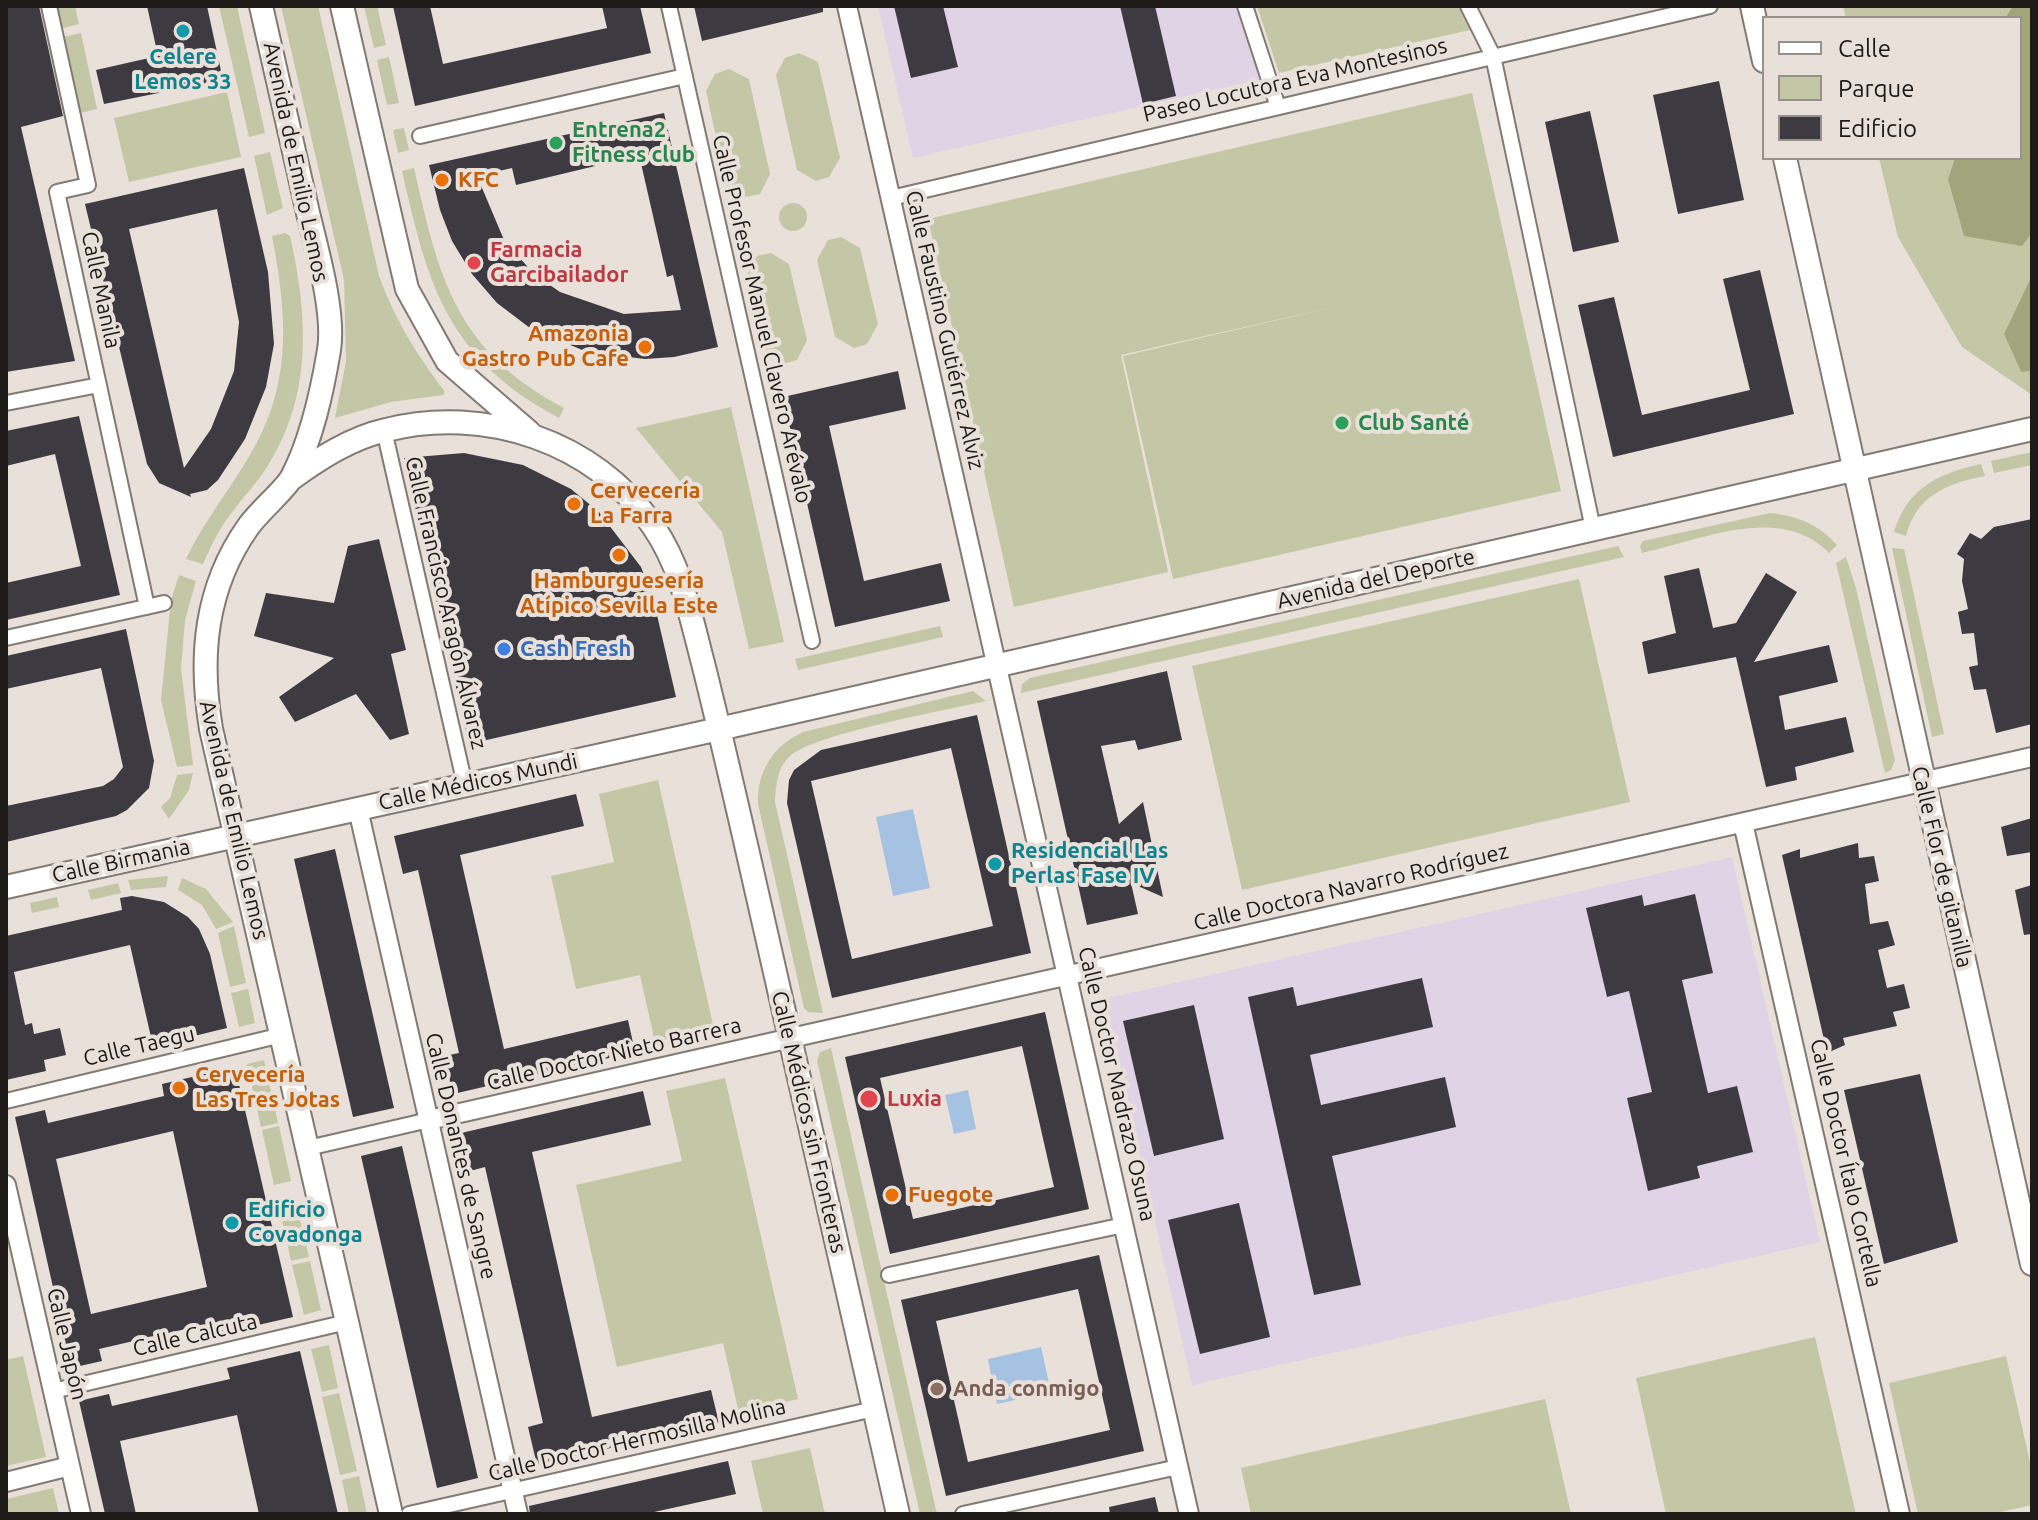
<!DOCTYPE html>
<html>
<head>
<meta charset="utf-8">
<style>
	body { margin:0 }
	#map { position:relative; width:2038px; height:1520px; overflow:hidden; background:#e9e0d9; font-family:Ubuntu,sans-serif }
	canvas { display:block }
	.frame { position:absolute; inset:0; border:8px solid #1d1a17; pointer-events:none }
	.legend { position:absolute; left:1762px; top:16px; width:260px; height:144px; box-sizing:border-box; background:#e9e0d9; border:2px solid #97918b; margin:0; padding:10px 14px; list-style:none; font-size:24px; color:#1d1a17 }
	.legend li { display:flex; align-items:center; gap:16px; height:40px }
	.legend b { width:40px; border:2px solid #97918b }
</style>
</head>
<body>
<div id="map">
<canvas width="2038" height="1520"></canvas>
<div class="frame"></div>
<ul class="legend">
<li><b style="height:10px;background:#fff"></b>Calle</li>
<li><b style="height:22px;background:#c3c7a5"></b>Parque</li>
<li><b style="height:22px;background:#3d3a42"></b>Edificio</li>
</ul>
</div>
<script>
const c = document.querySelector('canvas').getContext('2d');
c.lineJoin = 'round';
function paint(path, color) { c.fillStyle = color; c.fill(path, 'evenodd'); }
function strokePath(path, color, width, dash) { c.strokeStyle = color; c.lineWidth = width; c.lineCap = dash ? 'butt' : 'round'; c.setLineDash(dash || []); c.stroke(path); }
function label(font, color, halo, rows, align = 'center') {
  c.font = font + ' Ubuntu,sans-serif'; c.lineWidth = 8; c.setLineDash([]); c.textBaseline = 'middle'; c.strokeStyle = halo; c.fillStyle = color; for (const [text, x, y, turn = 0] of rows) {
    c.save(); c.translate(x, y); c.rotate((+turn || 0) * Math.PI / 180); c.textAlign = isNaN(turn) ? turn : align; if (halo) c.strokeText(text, 0, 0); c.fillText(text, 0, 0); c.restore();
  }
}
paint(new Path2D(`
	M878 6H1237L1262 79 913 158Z
	M1732 857 1820 1242 1192 1385 1104 999Z`), '#e0d3e6');
paint(new Path2D(`
	M55 6H75L79 24 60 29Z
	M219 6H237L265 133 249 137Z
	M281 6H318L379 276C395 320 417 355 445 392L443 395 391 402 335 418 346 361 344 280Z
	M364 6H377L386 45 374 48Z
	M1257 6H1458L1470 30 1279 73Z
	M1843 6H2013L2005 18H1846Z
	M81 33 97 109 80 113 62 37Z
	M799 53 818 62 840 158 829 177 816 181 797 170 776 75 785 58Z
	M389 57 399 103 387 105 377 60Z
	M729 69 749 79 770 174 760 194 746 197 727 187 706 91 715 74Z
	M227 92 241 157 129 182 114 118Z
	M1472 93 1561 491 1173 579 1123 356 1338 306 1121 355 1168 572 1014 607 928 219Z
	M404 128 409 150 398 153 393 130Z
	M270 152 283 208 267 215 254 156Z
	M1879 158H1955L1948 179 2021 246 2032 233V275L2004 334 2021 372 2032 371V395L1962 347 1898 237Z
	M414 168C439 278 455 350 564 408L559 418C447 358 428 286 402 171Z
	M779 217a14 14 0 1 1 28 0a14 14 0 1 1-28 0Z
	M285 233 290 236C308 316 313 395 267 467 257 483 244 496 233 511 220 527 211 546 203 564L186 559C204 521 229 491 250 455 293 382 287 316 272 236Z
	M841 237 860 248 878 324 867 344 854 348 835 337 817 260 828 240Z
	M771 253 789 264 807 340 797 360 783 364 764 353 747 275 757 256Z
	M731 407 784 642 749 649 722 532 636 428Z
	M2032 452V465L1994 473 1991 461Z
	M1981 464 1985 476C1947 483 1916 496 1906 536L1894 532C1907 488 1939 473 1981 464Z
	M1770 513C1798 516 1818 524 1837 545L1829 553C1780 503 1702 540 1642 553L1640 546 1643 541Z
	M1618 546 1624 557 1021 693 1022 684 1030 678Z
	M1892 548 1904 549 1944 734 1932 737Z
	M1846 557 1856 588 1895 760 1891 770 1885 773 1836 563Z
	M179 575 196 581 185 620 181 669 193 765 177 767 161 700 171 600Z
	M1579 579 1630 802 1242 890 1192 666Z
	M940 626 943 637 798 670 795 659Z
	M973 691 986 701C947 710 814 734 790 756 777 768 776 785 775 802L823 1013 808 1012 804 1008 758 804C757 771 773 746 803 732Z
	M193 773 189 790 169 819 161 807 170 798 177 775Z
	M658 780 714 1029 655 1042 640 975 576 989 551 876 614 862 599 794Z
	M168 876 166 887 131 890 128 880Z
	M182 878 206 889 233 922 216 929 202 905 178 890Z
	M118 883 121 893 91 900 88 890Z
	M57 897 59 907 32 913 30 903Z
	M234 926 246 983 230 987 218 933Z
	M248 989 255 1023 239 1027 231 993Z
	M831 1048 937 1514H920L817 1061 820 1052Z
	M264 1060 278 1123 261 1127 247 1064Z
	M725 1078 798 1399 739 1413 723 1343 617 1367 576 1185 682 1161 666 1091Z
	M279 1126 291 1181 274 1185 262 1130Z
	M297 1207 309 1257 291 1261 280 1211Z
	M310 1261 321 1310 304 1315 292 1265Z
	M1815 1337 1856 1514H1666L1636 1378Z
	M329 1345 338 1388 322 1392 311 1349Z
	M23 1356 46 1457 6 1466V1360Z
	M2006 1356 2032 1471V1505L1991 1514H1918L1889 1383Z
	M339 1393 357 1471 340 1475 322 1397Z
	M1545 1399 1571 1514H1251L1241 1468Z
	M810 1448 825 1514H763L751 1461Z
	M359 1476 367 1514H349L342 1480Z
	M53 1488 59 1514H6V1499Z`), '#c3c7a5');
paint(new Path2D(`
	M2013 6H2032V233L2022 246 1964 236 1948 179 1955 158H2020V18H2005Z
	M2032 275V371L2021 372 2004 334Z`), '#a0a57c');
paint(new Path2D(`
	M913 809 930 888 893 896 876 817Z
	M968 1090 976 1129 954 1134 945 1095Z
	M1041 1347 1051 1392 997 1404 988 1359Z`), '#a5c2e3');
paint(new Path2D(`
	M6 6H39L63 116 21 127 75 361 6 372Z
	M147 6H207L223 80 104 104 96 70 158 56Z
	M393 6H430L443 64 607 28 602 6H640L651 53 415 106Z
	M694 6H823V12L702 41Z
	M894 6H943L958 67 911 78Z
	M1120 6H1155L1176 96 1143 104Z
	M1719 81 1744 200 1678 214 1653 95Z
	M1590 111 1619 242 1573 252 1545 122Z
	M664 113 718 347 674 357 645 359 587 352 530 328 497 303 472 274 452 241 440 210 429 165ZM637 156 640 159 667 277 673 275 681 310 624 314 560 292 534 274 504 240 477 176 512 168 516 185Z
	M244 168 268 272 274 344 266 387 245 439 218 480 207 490 190 494 191 497 159 483 147 464 85 204ZM217 209 239 322 234 371 211 429 184 468 129 229Z
	M1760 270 1794 414 1613 457 1578 305 1614 297 1642 415 1750 390 1723 279Z
	M898 371 906 409 829 426 864 581 941 563 950 601 835 627 783 397Z
	M79 416 120 595 6 620V583L81 566 55 454 6 466V431Z
	M464 453 523 465 571 489 599 512 641 567 654 602 676 697 469 744 404 458Z
	M2032 519V724L1996 733 1986 689 1974 690 1969 667 1978 665 1974 633 1962 634 1958 612 1968 609 1962 581 1964 559 1957 554 1970 533 1981 539 1994 527Z
	M379 539 406 650 391 654 409 734 390 740 356 694 295 722 279 697 334 658 254 636 266 593 334 603 348 546Z
	M1699 568 1713 628 1736 623 1766 573 1797 592 1754 662 1829 645 1838 682 1779 696 1785 730 1846 717 1854 752 1795 767 1797 780 1766 787 1736 657 1648 674 1642 642 1676 633 1664 576Z
	M126 629 154 761 149 788 127 810 116 816 6 842V806L103 786 114 779 123 767 101 668 6 689V656Z
	M1167 671 1182 740 1138 750 1135 740 1101 746 1119 824 1143 802 1163 897 1131 883 1138 914 1087 925 1037 701Z
	M977 715 1031 953 832 998 787 803 789 780 794 770 821 750ZM951 748 993 926 852 959 811 781Z
	M576 794 584 826 460 855 504 1049 628 1020 635 1052 453 1094 444 1056 459 1053 418 870 403 874 394 836Z
	M2032 818V852L2007 856 2001 827Z
	M1858 843 1859 858 1874 856 1879 881 1865 884 1870 924 1888 921 1895 945 1878 950 1887 988 1904 984 1910 1008 1893 1012 1897 1026 1843 1038 1845 1045 1827 1053 1782 855 1800 849V858Z
	M335 849 394 1108 353 1117 294 859Z
	M2032 885V934L2024 935 2015 890Z
	M1695 894 1713 973 1682 980 1708 1093 1737 1086 1753 1152 1697 1166 1700 1178 1648 1191 1627 1098 1652 1092 1629 991 1607 997 1586 908 1642 895 1644 906Z
	M132 896 164 902 188 917 199 929 210 954 227 1028 153 1046 130 945 14 972 25 1025 32 1023 34 1034 60 1028 66 1055 44 1060 46 1071 6 1080V936L122 910 120 898Z
	M1422 978 1433 1027 1310 1055 1321 1105 1445 1077 1456 1127 1332 1156 1361 1285 1314 1295 1248 997 1293 987 1297 1006Z
	M1194 1005 1224 1139 1154 1156 1123 1021Z
	M1045 1012 1089 1209 890 1254 845 1057ZM1022 1046 1054 1187 913 1219 880 1078Z
	M235 1067 293 1317 219 1334 216 1322 99 1349 102 1361 71 1368 15 1117 45 1110 48 1123 164 1096 162 1084ZM173 1131 207 1287 91 1314 56 1159Z
	M1920 1074 1958 1242 1884 1264 1844 1090Z
	M643 1091 651 1125 532 1152 592 1417 711 1390 719 1423 537 1465 528 1427 543 1423 485 1167 470 1171 461 1133Z
	M402 1146 478 1478 437 1488 361 1156Z
	M1239 1203 1270 1337 1200 1354 1168 1220Z
	M1099 1255 1144 1451 946 1496 901 1300ZM1078 1289 1110 1430 968 1462 936 1321Z
	M300 1351 338 1514H259L237 1415 120 1441 136 1514H105L79 1401 109 1394 112 1406 230 1379 227 1368Z
	M728 1461 736 1494 645 1514H530L529 1506Z
	M1155 1497 1159 1514H1110L1109 1507Z`), '#3d3a42');
const pedestrian = new Path2D(`
	M49 6 88 185 57 192 147 607
	M669 6 812 641
	M1245 6 1278 107
	M1468 6 1493 56 1593 529
	M420 136 685 76
	M891 198 1710 6
	M6 403 99 385
	M384 430 465 785
	M6 638 164 603
	M6 1101 282 1035
	M308 1148 429 1120
	M889 1275 1124 1225
	M53 1391 347 1322
	M409 1514 874 1409
	M963 1514 1178 1467`);
const minor = new Path2D(`
	M847 6 1189 1514
	M358 809 518 1514
	M1743 823 1900 1514
	M429 1120 2032 757
	M6 1185 81 1514
	M6 1482 70 1466`);
const tertiary = new Path2D(`
	M261 6C277 75 293 144 308 213 317 250 335 313 329 350 322 392 312 439 292 477 285 490 259 511 248 527 205 588 199 657 211 729L391 1514
	M342 6 407 289 447 361 529 432
	M1752 6 1764 61
	M1785 158 2032 1264
	M291 479C320 458 351 438 386 430 484 405 595 441 653 526 682 568 691 618 704 667 719 727 733 788 747 849 797 1070 848 1292 898 1514
	M6 887 719 729 2032 429`);
strokePath(pedestrian, '#827a73', 18);
strokePath(minor, '#827a73', 22);
strokePath(tertiary, '#827a73', 26);
strokePath(pedestrian, '#fff', 14);
strokePath(minor, '#fff', 18);
strokePath(tertiary, '#fff', 22);
for (const [x, y, r, color] of [
	[183,31,8,"#0f9aa8"],
	[556,143,8,"#2e9e5b"],
	[442,180,8,"#e8710a"],
	[474,263,8,"#e0444e"],
	[645,347,8,"#e8710a"],
	[1342,423,8,"#2e9e5b"],
	[574,504,8,"#e8710a"],
	[619,555,8,"#e8710a"],
	[504,649,8,"#3f7fe0"],
	[995,864,8,"#0f9aa8"],
	[179,1088,8,"#e8710a"],
	[869,1099,10,"#e0444e"],
	[892,1195,8,"#e8710a"],
	[232,1223,8,"#0f9aa8"],
	[937,1389,8,"#8d6e63"]
]) { const dot = new Path2D(); dot.arc(x, y, r, 0, 2 * Math.PI); c.fillStyle = color; c.fill(dot); strokePath(dot, '#e9e0d9', 3); }
label('bold 22px', '#0d838f', '#e9e0d9', [
	["Celere",183,57,"center"],
	["Lemos 33",183,82,"center"],
	["Residencial Las",1011,851],
	["Perlas Fase IV",1011,876],
	["Edificio",248,1210],
	["Covadonga",248,1235]
], 'left');
label('22px', '#1d1a17', '#e9e0d9', [
	["Paseo Locutora Eva Montesinos",1295,80,-13],
	["Avenida de Emilio Lemos",296,162,78],
	["Calle Manila",101,290,78],
	["Calle Profesor Manuel Clavero Arévalo",762,319,77],
	["Calle Faustino Gutiérrez Alviz",945,330,77],
	["Avenida del Deporte",1376,579,-13],
	["Calle Francisco Aragón Álvarez",446,603,77],
	["Calle Médicos Mundi",478,782,-12],
	["Avenida de Emilio Lemos",234,820,77],
	["Calle Birmania",121,861,-12],
	["Calle Flor de gitanilla",1942,867,77],
	["Calle Doctora Navarro Rodríguez",1351,887,-13],
	["Calle Taegu",139,1046,-13],
	["Calle Doctor Nieto Barrera",614,1054,-13],
	["Calle Doctor Madrazo Osuna",1117,1084,77],
	["Calle Médicos sin Fronteras",809,1122,77],
	["Calle Donantes de Sangre",461,1156,77],
	["Calle Doctor Ítalo Cortella",1846,1163,77],
	["Calle Calcuta",195,1335,-13],
	["Calle Japón",67,1344,77],
	["Calle Doctor Hermosilla Molina",637,1440,-13]
]);
label('bold 22px', '#27864d', '#e9e0d9', [
	["Entrena2",572,130],
	["Fitness club",572,155],
	["Club Santé",1358,423]
], 'left');
label('bold 22px', '#c56008', '#e9e0d9', [
	["KFC",458,180],
	["Amazonia",629,334,"right"],
	["Gastro Pub Cafe",629,359,"right"],
	["Cervecería",590,491],
	["La Farra",590,516],
	["Hamburguesería",619,581,"center"],
	["Atípico Sevilla Este",619,606,"center"],
	["Cervecería",195,1075],
	["Las Tres Jotas",195,1100],
	["Fuegote",908,1195]
], 'left');
label('bold 22px', '#be3a42', '#e9e0d9', [
	["Farmacia",490,250],
	["Garcibailador",490,275],
	["Luxia",887,1099]
], 'left');
label('bold 22px', '#366cbe', '#e9e0d9', [
	["Cash Fresh",520,649]
], 'left');
label('bold 22px', '#785e54', '#e9e0d9', [
	["Anda conmigo",953,1389]
], 'left');
</script>
</body>
</html>
